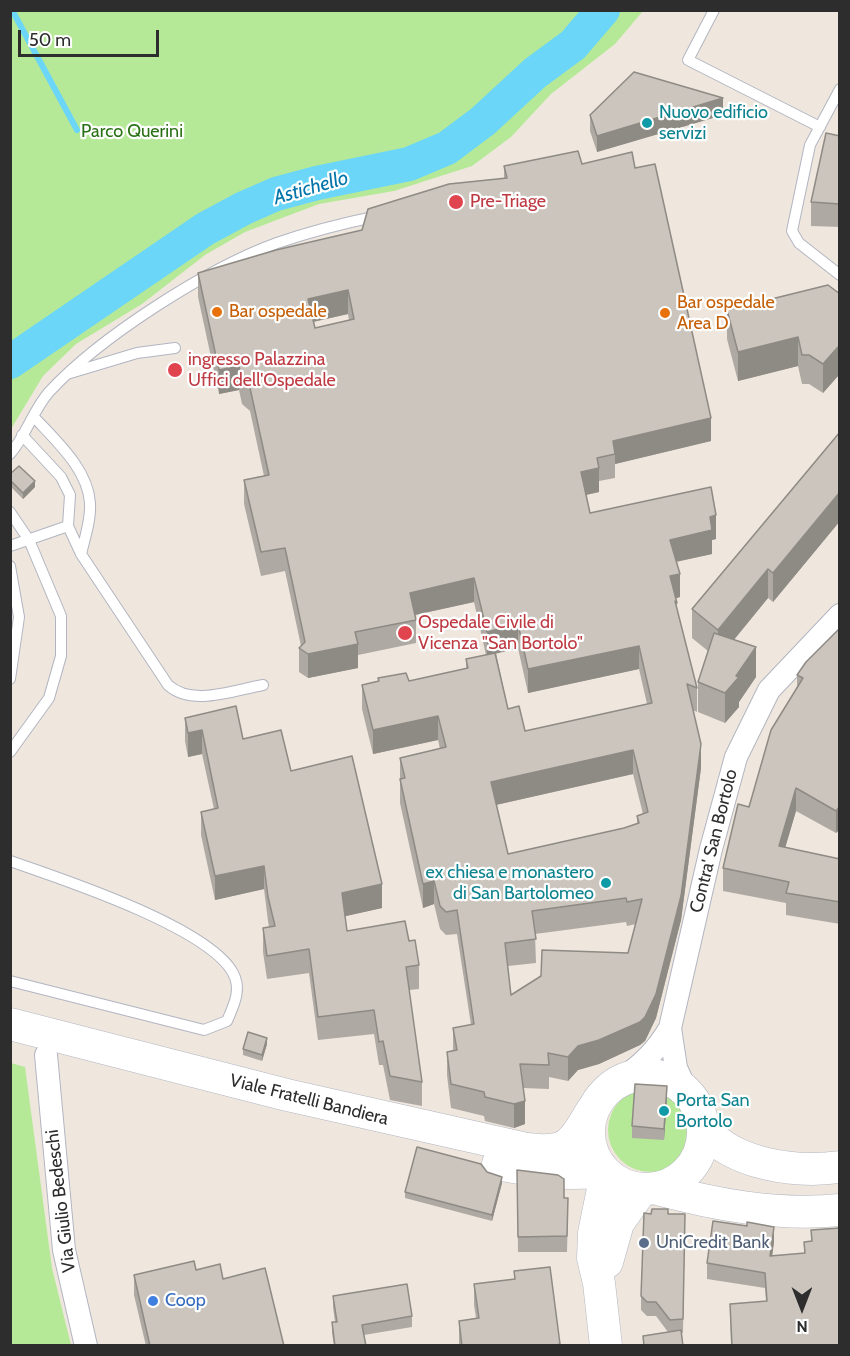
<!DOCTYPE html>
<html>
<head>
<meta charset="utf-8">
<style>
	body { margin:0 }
	#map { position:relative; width:850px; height:1356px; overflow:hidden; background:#efe7de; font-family:Cabin,sans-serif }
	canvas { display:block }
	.frame { position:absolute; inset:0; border:12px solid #2d2d2d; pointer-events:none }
	.north { position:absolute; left:772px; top:1278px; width:60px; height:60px; -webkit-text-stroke:4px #fff; paint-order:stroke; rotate:180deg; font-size:16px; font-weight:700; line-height:24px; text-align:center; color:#2d2d2d }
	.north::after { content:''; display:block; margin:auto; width:21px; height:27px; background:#2d2d2d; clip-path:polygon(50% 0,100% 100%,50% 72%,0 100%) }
	.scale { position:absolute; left:18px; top:30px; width:141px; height:27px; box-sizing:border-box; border:3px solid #2d2d2d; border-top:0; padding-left:8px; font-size:18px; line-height:21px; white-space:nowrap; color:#2d2d2d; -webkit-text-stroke:4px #fff; paint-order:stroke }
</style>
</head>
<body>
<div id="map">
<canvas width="850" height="1356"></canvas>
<div class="frame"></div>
<div class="north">N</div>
<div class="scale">50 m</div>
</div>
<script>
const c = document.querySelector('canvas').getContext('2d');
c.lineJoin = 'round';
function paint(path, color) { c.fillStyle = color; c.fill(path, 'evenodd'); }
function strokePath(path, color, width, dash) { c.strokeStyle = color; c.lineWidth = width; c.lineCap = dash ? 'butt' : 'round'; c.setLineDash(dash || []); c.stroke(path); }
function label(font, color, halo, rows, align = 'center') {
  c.font = font + ' Cabin,sans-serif'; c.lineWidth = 4.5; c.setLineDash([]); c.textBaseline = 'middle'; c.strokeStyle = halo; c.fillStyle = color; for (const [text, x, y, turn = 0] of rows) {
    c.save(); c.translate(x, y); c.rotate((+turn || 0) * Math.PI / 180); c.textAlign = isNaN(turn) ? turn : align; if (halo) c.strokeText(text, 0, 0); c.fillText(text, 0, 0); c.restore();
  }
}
paint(new Path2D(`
	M10 11 11 10 643 11 615 44 551 94 511 137 472 166 394 191 319 204 245 232 205 255 142 304 76 344 43 376 11 429Z
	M11 1063 25 1067 52 1268 71 1345H11Z
	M608 1130a42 42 0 1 1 84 0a42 42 0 1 1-84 0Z`), '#b6e997');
strokePath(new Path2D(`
	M12 10 77 130`), '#6bd6f8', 6);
strokePath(new Path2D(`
	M10 362 205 229 244 208 276 194 317 183 409 164 447 148 483 121 535 73 573 45 603 10`), '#6bd6f8', 34);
const lane = new Path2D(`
	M714 10 688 60 820 127
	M840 89 810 145 792 231 799 243 840 275
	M67 374 137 353 175 348
	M34 417C55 440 88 469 90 503 91 520 85 537 81 554
	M22 435 61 477 70 495 68 526 81 554 168 685C192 707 234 690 263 685
	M10 454C26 436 33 410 49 392 100 337 206 269 277 243 309 232 344 223 378 216
	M10 512 29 540 61 616V656L49 698 10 752
	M10 546 68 526
	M10 566 19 617 10 679
	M10 861C62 879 208 927 233 973 242 989 234 1005 227 1021L204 1030 10 981`);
const street = new Path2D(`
	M670 1028 676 1068 686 1090
	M46 1055 64 1250 86 1346
	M622 1079C643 1064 657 1050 670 1028L711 849 736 757 769 690 840 615`);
const secondary = new Path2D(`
	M10 1024 287 1095 527 1149C568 1154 572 1144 592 1110
	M589 1132a57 57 0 1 1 114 0a57 57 0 1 1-114 0Z
	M704 1129C734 1165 795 1173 840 1167
	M498 1164C533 1171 568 1176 603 1171
	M603 1171V1189L594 1233 593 1258 599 1283 606 1346
	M654 1188C716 1205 776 1216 840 1210
	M607 1262 618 1223 642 1189`);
strokePath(lane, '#b2b5c1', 12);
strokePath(street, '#b2b5c1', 24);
strokePath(secondary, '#b2b5c1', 33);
strokePath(lane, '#fff', 10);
strokePath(street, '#fff', 22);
strokePath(secondary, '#fff', 32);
paint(new Path2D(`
	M590 115H723L597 152 590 131Z
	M840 136V227L811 226V202Z
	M582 164 635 168 711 441 615 464V478L599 481V492L586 495 590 513 716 539 712 540V554L676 562 680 597 676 598 677 610 697 688V712L693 710 701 768 681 920 656 1018 645 1041 640 1045 599 1064 578 1070 568 1081 549 1077V1089L523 1088 525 1124 514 1128 485 1121 484 1116 451 1108 447 1075V1052L453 1050V1028L471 1025 457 934 446 935 440 929 434 904 423 908 400 803V758L440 749 438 740 373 754 362 709V685L378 681V678L409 681 466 669V659L486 655 474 602 415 615 416 620V643L358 655V668L308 678 299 672V648L301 646 285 571 261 576 244 504V480L264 476 250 411 242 404 239 390 219 394 198 297V273L362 230 504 179V166ZM348 314 349 320 315 328 313 322ZM518 648 528 693 639 669 647 704 525 731 508 709 496 653ZM633 774 643 814 637 816V823L624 828 508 854 496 805ZM626 922 627 926 636 924 628 953 511 995 508 966 536 963 535 934Z
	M840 294V377L838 376 823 393 809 384H802L798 366 738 381 727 339V310Z
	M840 432V521L773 602 768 598 734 640 756 677 739 702V707L725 723 698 712V682L708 651 692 638V609Z
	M10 474 35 487 23 499 10 486Z
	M840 628V829L836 833 796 811 785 847 840 859V924L786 915V903L723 891V868L797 687V675Z
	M185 718 243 739 291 771 382 908 345 916 347 931 409 941 419 965V989L409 990 422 1082V1106L390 1100 383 1065H379L374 1034 318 1040 309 973 267 979 263 952V928L269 927 268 921 264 889 215 900 201 835V812L214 809 202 754 188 757 185 741Z
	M267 1044 262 1061 243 1055V1049Z
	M667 1097 664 1140 632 1138V1126Z
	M517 1170 564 1198 568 1213 567 1252H518Z
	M487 1172 502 1183 492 1221 405 1198V1192Z
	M668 1214H685L683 1333H681L683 1346H643V1336L668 1332 656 1316H647L641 1310V1296Z
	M747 1226 774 1242 772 1256 804 1253V1242L811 1241V1230L840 1228V1346H731L730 1304 766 1301 765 1288 707 1279V1263Z
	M550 1267 560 1346H459V1321L476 1318 474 1305V1284L514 1279V1271Z
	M196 1270 223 1279 284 1346H146L134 1295V1275Z
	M333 1296 412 1316V1327L364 1335 366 1346H334L332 1333V1322H335L333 1307Z`), '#afa9a3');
paint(new Path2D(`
	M723 98V115L597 152V136Z
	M348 290V314L308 323V299Z
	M798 337V366L738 381V352Z
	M838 347V376L823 393V364Z
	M239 366V390L219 394V370Z
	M711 418V441L615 464V454L613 441Z
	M599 468V492L581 496V472Z
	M35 481V487L23 499V493Z
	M840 492V521L773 602V573Z
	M716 515V539L712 540V554L670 563V540L710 517Z
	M768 569V598L718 659V630Z
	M680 574V597L670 600V576Z
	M474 578V602L410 616V593Z
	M518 624V648L487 656V632Z
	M358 644V668L308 678V654Z
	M639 646V669L528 693V669Z
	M756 647V677L739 702V707L725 723V693L736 676Z
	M438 716V740L373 754V730Z
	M202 730V754L188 757V733Z
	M701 744V768L681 920 656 1018 645 1041 640 1045 599 1064 578 1070 568 1081V1057L578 1046 599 1040Z
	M633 750V774L491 806V782Z
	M796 788V811L779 869V846Z
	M840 806V829L836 833V811Z
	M264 866V889L215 900V876Z
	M434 881V904L423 908V884Z
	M382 884V908L342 917V893Z
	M267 1038V1044L262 1061V1055Z
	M667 1086V1097L664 1140V1129Z
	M525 1101V1124L514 1128V1104Z
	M502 1177V1183L492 1221V1215Z
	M774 1227V1242L770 1272V1256Z`), '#8e8a84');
const building = new Path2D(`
	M634 72 723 98 597 136 590 115Z
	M826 133 840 136V204L811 202Z
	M578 151 582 164 632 152 635 168 655 164 711 418 613 441 615 454 597 458 599 468 581 472 590 513 711 487 716 515 710 517 712 530 670 540 680 574 670 576 677 603 675 601 697 688 687 684 701 744 681 896 656 994 645 1017 640 1022 599 1040 578 1046 568 1057 548 1053 549 1065 520 1064 525 1101 514 1104 485 1097 484 1092 451 1084 447 1052 457 1050 453 1028 474 1024 457 910 446 912 440 906 434 881 423 884 400 779 405 778 400 758 446 747 438 716 373 730 362 685 379 681 378 678 406 673 409 681 468 668 466 659 495 653 508 709 519 706 525 731 652 703 639 646 528 669 518 624 487 632 474 578 410 593 416 620 355 632 358 644 308 654 299 648 305 642 285 548 261 552 244 480 269 475 250 388 242 381 239 366 219 370 198 273 276 250 362 230 368 209 449 184 507 178 504 166ZM348 290 354 319 315 328 308 299ZM633 750 648 812 637 816 639 823 624 828 508 854 491 782ZM626 898 627 902 642 899 628 953 542 950 541 976 511 995 505 943 536 939 532 911Z
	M828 285 840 294V348L838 347 823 364 809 355H802L798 337 738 352 727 310Z
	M840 432V492L773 573 768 569 718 630 692 609Z
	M19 466 35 481 23 493 10 480V474Z
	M840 628V806L836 811 796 788 779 846 840 859V902L786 893 789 882 723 868 738 804 749 807 771 730 803 678 797 675 806 662Z
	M714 633 756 647 736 676 739 677 725 693 698 682Z
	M236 706 243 739 281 730 291 771 352 756 382 884 342 893 347 931 405 921 409 941 415 940 419 965 406 967 422 1082 390 1076 383 1041 379 1042 374 1010 318 1017 309 949 267 956 263 928 275 926 268 897 264 866 215 876 201 812 218 808 202 730 188 733 185 718Z
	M248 1032 267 1038 262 1055 243 1049Z
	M635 1084 667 1086 664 1129 632 1126Z
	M417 1147 481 1164 487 1172 502 1177 492 1215 405 1192Z
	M517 1170 558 1175 564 1179V1198H568L567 1236 518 1237Z
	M652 1209H668V1214H685L683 1319 670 1320 656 1302H647L641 1296 644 1213 651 1214Z
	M713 1221 747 1226V1222L774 1227 770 1256 805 1253 804 1242 812 1241 811 1230 840 1228V1346H732L730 1304 767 1301 765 1273 707 1263Z
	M194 1261 196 1270 220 1264 223 1279 265 1268 284 1346H150L134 1275Z
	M550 1267 560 1344 552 1346H462L459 1321 479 1318 474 1284 515 1279 514 1271Z
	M407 1284 412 1316 362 1325 366 1346H335L332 1322H337L333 1296Z
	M681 1330 683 1346H644L643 1336Z`);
paint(building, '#cbc5bd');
strokePath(building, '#8e8a84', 1.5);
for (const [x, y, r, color] of [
	[647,123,6,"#0f9aa8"],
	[456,202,8,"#e0444e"],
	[217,312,6,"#e8710a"],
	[665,313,6,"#e8710a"],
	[175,370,8,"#e0444e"],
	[405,633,8,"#e0444e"],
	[606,883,6,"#0f9aa8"],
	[664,1111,6,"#0f9aa8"],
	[644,1243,6,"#5c6f8a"],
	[153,1301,6,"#3f7fe0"]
]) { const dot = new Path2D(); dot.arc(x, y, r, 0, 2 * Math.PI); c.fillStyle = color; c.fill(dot); strokePath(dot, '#fff', 2); }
label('18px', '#0d838f', '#fff', [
	["Nuovo edificio",659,113],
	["servizi",659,134],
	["ex chiesa e monastero",594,873,"right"],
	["di San Bartolomeo",594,894,"right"],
	["Porta San",676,1101],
	["Bortolo",676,1122]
], 'left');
label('18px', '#2b7115', '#fff', [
	["Parco Querini",132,132]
]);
label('18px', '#be3a42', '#fff', [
	["Pre-Triage",470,202],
	["ingresso Palazzina",188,360],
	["Uffici dell'Ospedale",188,381],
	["Ospedale Civile di",418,623],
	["Vicenza \"San Bortolo\"",418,644]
], 'left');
label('18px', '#c56008', '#fff', [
	["Bar ospedale",677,303],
	["Area D",677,324],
	["Bar ospedale",229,312]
], 'left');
label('18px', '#2d2d2d', '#fff', [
	["Contra' San Bortolo",714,841,-76],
	["Viale Fratelli Bandiera",309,1100,14],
	["Via Giulio Bedeschi",61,1201,-97]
]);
label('18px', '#4e5e75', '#fff', [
	["UniCredit Bank",656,1243]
], 'left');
label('18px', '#366cbe', '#fff', [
	["Coop",165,1301]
], 'left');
label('italic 20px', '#0475aa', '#fff', [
	["Astichello",311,188,-16]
]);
</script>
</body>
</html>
